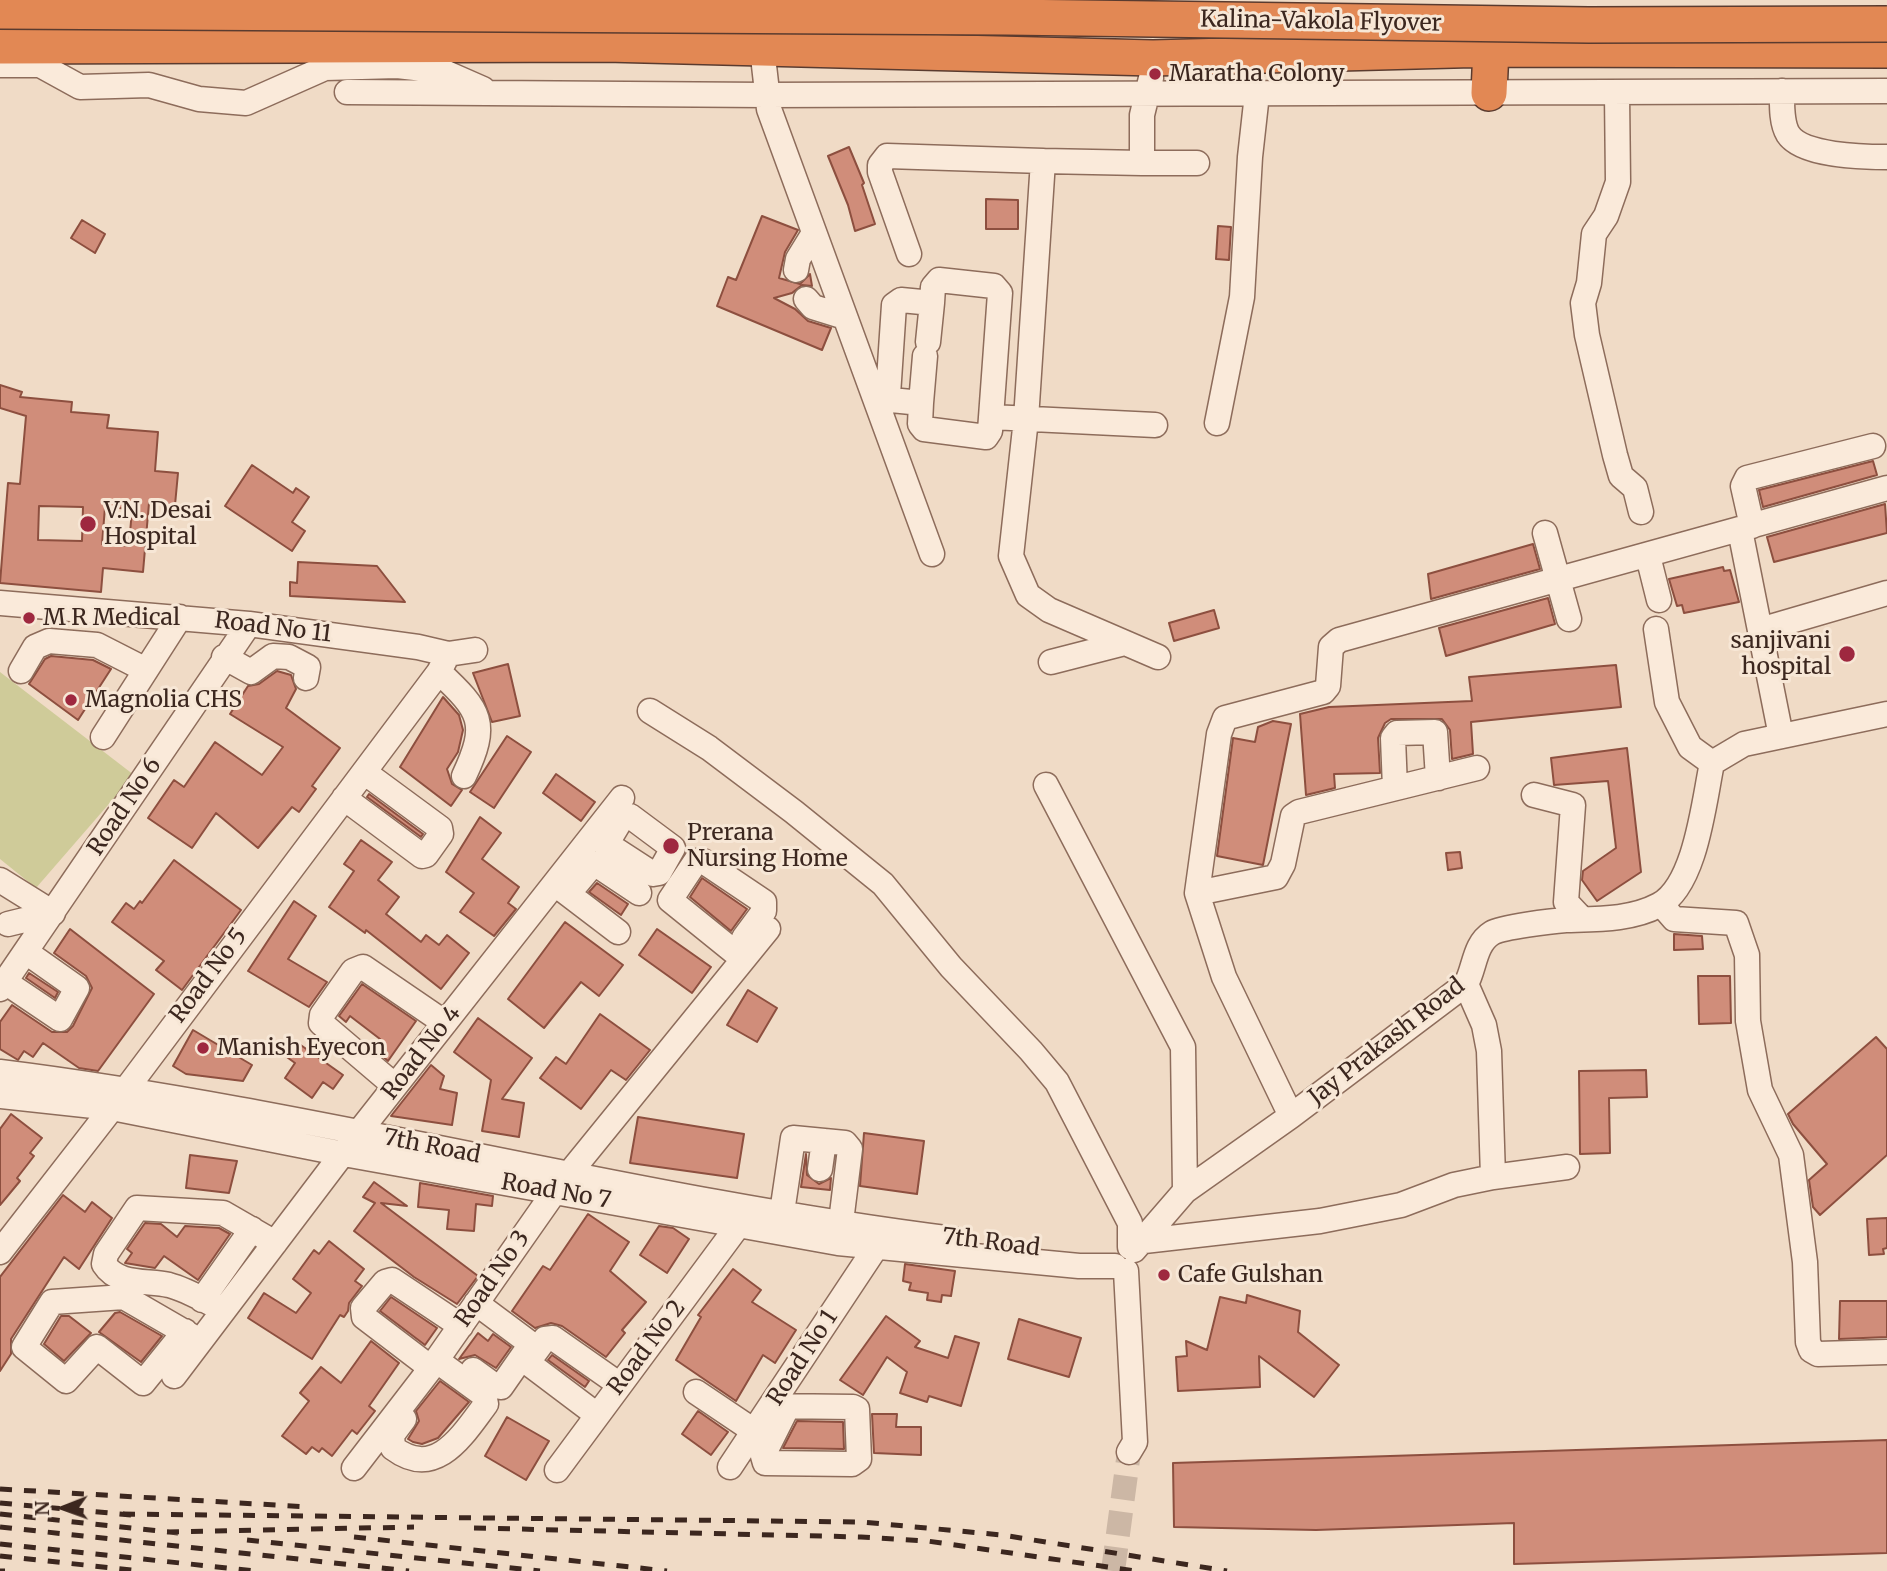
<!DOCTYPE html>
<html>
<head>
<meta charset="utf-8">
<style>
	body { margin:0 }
	#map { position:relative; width:1887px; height:1571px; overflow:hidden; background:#f0dbc6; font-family:Merriweather,serif }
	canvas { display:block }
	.north { position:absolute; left:28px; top:1473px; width:70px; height:70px; -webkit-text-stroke:5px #f7e7d6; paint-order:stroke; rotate:269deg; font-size:19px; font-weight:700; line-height:28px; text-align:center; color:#3c271f }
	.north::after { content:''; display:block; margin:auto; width:24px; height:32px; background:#3c271f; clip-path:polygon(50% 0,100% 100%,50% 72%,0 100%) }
</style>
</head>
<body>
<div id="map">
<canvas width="1887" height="1571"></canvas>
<div class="north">N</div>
</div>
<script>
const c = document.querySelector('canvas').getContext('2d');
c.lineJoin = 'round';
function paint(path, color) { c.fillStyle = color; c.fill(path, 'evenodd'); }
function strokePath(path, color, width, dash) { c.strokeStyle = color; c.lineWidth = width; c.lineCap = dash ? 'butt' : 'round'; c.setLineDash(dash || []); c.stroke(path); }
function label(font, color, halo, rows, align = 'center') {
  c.font = font + ' Merriweather,serif'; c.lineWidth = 6; c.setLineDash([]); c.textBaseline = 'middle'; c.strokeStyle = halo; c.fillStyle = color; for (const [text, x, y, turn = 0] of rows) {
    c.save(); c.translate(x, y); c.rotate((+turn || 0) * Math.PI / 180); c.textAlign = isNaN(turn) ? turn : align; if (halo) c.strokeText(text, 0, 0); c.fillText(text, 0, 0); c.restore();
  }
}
paint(new Path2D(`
	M0 672 134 775 36 888 0 859Z`), '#cfcb99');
const building = new Path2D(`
	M849 147 864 183 862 185 875 224 855 231 848 205 828 156Z
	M986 199 1018 200V229H986Z
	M762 216 798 230 785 252 779 278 800 284 810 274 812 286 802 285 792 293 774 298 795 309 808 321 831 328 822 350 717 306 728 277 736 280Z
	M82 220 105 234 95 253 71 238Z
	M1218 226 1231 227 1229 260 1216 259Z
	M0 385 22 392 20 397 72 402 71 412 109 415 107 428 158 432 155 471 178 473 175 505 149 503 143 572 103 568 101 592 0 583 8 483 20 484 26 416 0 408ZM39 506 83 507 82 541 38 540ZM105 507 132 509 129 546 102 544Z
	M1873 461 1877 475 1763 507 1759 490Z
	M252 465 293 493 296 488 309 497 292 522 305 531 292 551 225 506Z
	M1885 504 1887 533 1774 562 1767 537Z
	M1533 544 1540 569 1431 599 1428 574Z
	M298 562 377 566 405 602 290 596V582L297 583Z
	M1723 567 1724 571 1730 570 1739 602 1684 613 1682 605 1677 606 1669 579Z
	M1548 598 1555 624 1446 656 1439 628Z
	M1214 610 1219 628 1174 641 1169 623Z
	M51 656 93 660 111 669 78 720 29 684 45 659Z
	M508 664 520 716 492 722 473 673Z
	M1616 665 1621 707 1471 722 1473 754 1452 759 1450 730 1442 719H1391L1385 723 1378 738 1380 773 1334 774 1335 788 1306 795 1300 714 1329 707 1472 701 1469 677Z
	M277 671 291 675 296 689 286 708 340 748 312 786 316 789 299 812 292 807 258 848 216 813 192 848 148 818 174 780 184 787 215 742 262 775 283 747 230 714 248 686 259 684Z
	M443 697 459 715 463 730 458 752 447 769 452 784 462 790 451 806 400 767Z
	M1273 721 1291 724 1263 865 1217 856 1233 738 1255 742 1258 727Z
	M507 736 531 752 494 808 470 792Z
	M1627 748 1641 872 1597 901 1582 880 1583 871 1616 848 1608 781 1554 785 1551 758Z
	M556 774 595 802 581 821 543 793Z
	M369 794 423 834 421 837 367 797Z
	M480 817 501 833 482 859 519 887 508 903 516 909 494 936 460 912 474 893 446 872Z
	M361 840 392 862 378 880 399 897 386 914 421 942 426 935 439 945 447 935 469 953 441 989 366 930 365 933 329 907 354 871 344 864Z
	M1460 852 1462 868 1448 870 1446 853Z
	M174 860 241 910 182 990 156 970 164 961 112 922 126 903 134 909 140 901 142 903Z
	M702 878 747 909 731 931 690 897Z
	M597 883 628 904 621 915 589 892Z
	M294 901 316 916 288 959 327 982 309 1007 248 971Z
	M565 922 623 965 599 996 581 982 544 1028 508 999Z
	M70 929 154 994 98 1071 79 1068 43 1043 33 1057 24 1051 18 1060 0 1049V1022L12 1005 52 1032H67L73 1026 92 988 86 976 54 953Z
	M657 929 711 967 692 993 639 955Z
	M1674 934 1702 936 1703 949 1674 950Z
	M29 973 58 992 55 998 26 978Z
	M1698 976H1730L1731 1023 1699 1024Z
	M362 984 416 1021 388 1061 373 1048 380 1039 350 1016 346 1022 339 1016Z
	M748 990 777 1008 757 1042 727 1025Z
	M600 1014 650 1050 626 1080 611 1070 581 1109 540 1078 556 1057 566 1064Z
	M478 1018 532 1058 502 1099 524 1103 519 1137 482 1131 491 1080 454 1052Z
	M193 1030 252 1065 243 1081 186 1074 173 1066Z
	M1876 1037 1887 1049V1155L1820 1215 1813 1207 1809 1180 1827 1164 1793 1124 1788 1114Z
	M295 1041 343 1075 333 1089 323 1082 312 1098 285 1078 295 1063 284 1055Z
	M431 1065 444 1076 440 1089 457 1093 452 1125 391 1116Z
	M1646 1070 1647 1097 1609 1098 1610 1153 1580 1154 1579 1071Z
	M11 1114 42 1138 30 1153 34 1156 17 1178 20 1181 0 1205V1129Z
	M638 1117 744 1134 737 1178 630 1163Z
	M864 1133 924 1141 917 1194 860 1186Z
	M806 1154 807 1175 819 1184 831 1178 830 1190 801 1187Z
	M190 1155 237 1161 229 1193 186 1188Z
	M374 1182 407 1206 381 1203 478 1276 457 1304 414 1277 354 1231 375 1203 363 1197Z
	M420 1183 493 1196 492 1206 476 1204 474 1231 447 1229 449 1210 418 1207Z
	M63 1195 85 1212 92 1202 112 1218 79 1269 64 1257 11 1339V1354L0 1371V1277Z
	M588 1214 629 1242 610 1271 646 1302 622 1330 625 1333 606 1357 562 1326 551 1323 535 1328 512 1311 543 1266 550 1270Z
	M1887 1218V1248L1883 1249 1884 1254 1869 1255 1867 1219Z
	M145 1223 161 1224 177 1237 185 1226 219 1228 230 1234 198 1280 164 1256 155 1268 125 1263 132 1253 127 1249Z
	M659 1226 673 1228 689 1239 667 1273 640 1255Z
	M329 1241 364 1269 355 1281 362 1286 349 1303 348 1311 344 1317 340 1315 312 1359 248 1318 264 1293 296 1313 311 1293 293 1279 314 1250 319 1254Z
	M905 1264 955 1271 951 1296 942 1295 941 1302 927 1300 928 1293 909 1290 911 1283 903 1281Z
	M733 1269 761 1290 752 1302 796 1330 775 1363 763 1355 736 1401 676 1360 701 1317 698 1315Z
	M1247 1295 1300 1311 1298 1332 1339 1365 1314 1397 1259 1356 1260 1387 1178 1391 1176 1357 1187 1356 1186 1341 1207 1350 1220 1297 1246 1303Z
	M391 1297 437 1328 425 1345 380 1311Z
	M1840 1301H1887V1337L1839 1339Z
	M120 1312 162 1336 141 1362 99 1332 115 1313Z
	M61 1316H69L91 1333 64 1361 44 1344Z
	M886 1316 920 1341 915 1347 948 1358 955 1336 979 1343 961 1406 929 1396 927 1402 900 1393 907 1372 887 1357 863 1395 840 1380Z
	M1019 1319 1081 1338 1069 1377 1008 1359Z
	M478 1333 488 1341 493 1334 511 1347 496 1368 475 1355 459 1359Z
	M371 1341 399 1363 369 1406 375 1411 357 1434 352 1430 332 1456 322 1448 319 1452 312 1447 306 1454 282 1436 309 1401 300 1393 321 1367 341 1383Z
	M552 1355 589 1381 585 1387 548 1360Z
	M440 1381 469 1402 438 1438 422 1444 413 1442 408 1439 419 1421 416 1411Z
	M698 1411 728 1432 711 1455 682 1434Z
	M872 1414H897L896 1427H921V1455L874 1453Z
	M507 1417 549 1441 526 1480 485 1456Z
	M797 1421 843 1422 844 1449 783 1448Z
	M1887 1440V1553L1514 1564V1523L1316 1530 1174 1527 1173 1463Z`);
paint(building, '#d08d7a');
strokePath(building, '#8d4f3f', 2);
strokePath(new Path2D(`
	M1113 1571 1129 1452`), '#ccb7a5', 24, [24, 12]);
const minor = new Path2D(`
	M762 48 769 109 932 554
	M0 65H40L80 87 149 85 199 99 246 103 325 68 397 66 442 71 483 89
	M1151 78 1142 115V163L1043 161 1026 419 1011 556 1028 595 1049 610 1158 657
	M1782 91C1782 104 1781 122 1788 134 1802 156 1863 157 1887 157
	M347 92 766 95 1887 91
	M1617 94 1618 182 1606 216 1594 234 1589 283 1583 303 1587 335 1615 455 1621 476 1635 488 1641 512
	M1142 163H1197
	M909 254 880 172V165L887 156 1043 161
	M796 270 798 259 814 233
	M939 280 994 286 1000 293 990 431 986 437 924 429 920 424 921 403 891 400 888 395 894 305 901 300 932 303 933 287Z
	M806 299 813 307 845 317
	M928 342 932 303
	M921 403 925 356
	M991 417 1155 425
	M1217 423 1242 297 1250 157 1257 94
	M1752 526 1743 486 1747 478 1873 446
	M1740 530 1781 736
	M1545 533 1569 619
	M1648 556 1659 600
	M0 603 249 624 418 647 448 654 439 672 112 1108 0 1252
	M1656 629 1667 702 1690 747 1712 763
	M1760 630 1887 593
	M448 654 475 650
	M224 657 251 672 273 656 289 657 308 667 306 678
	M1051 662 1125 643
	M21 671 35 647 49 641 97 645 146 670
	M439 672C481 711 489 723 464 776
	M650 711 709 748 794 812 883 884 951 967 1031 1051 1057 1082 1130 1223V1247
	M103 737 180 617
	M1046 785 1183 1047 1185 1191
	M1395 788 1393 738 1397 733 1435 732 1438 778
	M1534 795 1573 805 1566 902 1582 919
	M344 798 422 856 426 855 441 834 440 828 364 772
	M593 835 653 874 659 873 673 848 630 816 622 818 610 838
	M0 880 53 913
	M555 884 618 932
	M573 888 594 863 639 893
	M1197 893 1276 877 1283 864 1293 816 1299 812 1477 768
	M1661 904 1674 919 1736 923 1747 955 1748 1021 1760 1090 1791 1155 1805 1262 1808 1342 1811 1350 1818 1354 1887 1352
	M8 924 53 913
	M743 959 670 900 696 861H703L764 902V911L744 938
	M5 982 60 1019 77 988 26 952
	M1466 984 1484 1025 1489 1051 1493 1177
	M0 989 249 624
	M0 1072C320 1112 633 1199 953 1239
	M395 1086 321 1023 322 1015 353 971 363 967 445 1023
	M0 1096 112 1108 344 1154 838 1243 1079 1266H1115
	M1291 1116 1224 977 1197 893 1219 734 1225 718 1323 692 1328 686 1331 647 1339 640 1887 488
	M820 1169 824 1141
	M780 1226 793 1138 845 1143 850 1149 839 1238
	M1144 1241 1320 1221 1401 1205 1454 1185 1493 1177 1567 1167
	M1134 1250 1185 1191 1291 1116 1466 984C1475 968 1474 944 1492 933 1502 927 1552 921 1566 920 1597 919 1631 920 1659 905 1696 885 1704 801 1712 763L1744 744 1887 714
	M1126 1271 1135 1442 1129 1452
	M202 1300 252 1229
	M224 1310C207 1302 188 1290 169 1285 147 1280 118 1286 104 1264L106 1254 137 1208 223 1213 275 1243
	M185 1331 143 1383 97 1347 66 1381 24 1347 52 1302 124 1297 200 1341
	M431 1368 364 1317 363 1308 385 1282 392 1280 461 1326
	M473 1370 495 1386 501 1387 531 1344 476 1303
	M174 1376 359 1132 622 798
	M696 1392 754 1431
	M772 1406 853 1407 857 1409 859 1459 852 1464 765 1463 763 1456 788 1406
	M597 1415 532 1366 531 1358 545 1339 553 1338 620 1385
	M404 1419 392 1435 393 1448C436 1480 462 1436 486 1404L484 1395 436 1360
	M730 1467 882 1238
	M354 1468 431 1368 555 1191 768 929
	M557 1470 746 1215`);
const highway = new Path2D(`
	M0 46 606 44 1153 58 1491 49 1887 50
	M1489 93 1491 49`);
strokePath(minor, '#8d6c5b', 27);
strokePath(highway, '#5a3b2f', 38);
strokePath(minor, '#faeada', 24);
strokePath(highway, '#e28854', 35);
strokePath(new Path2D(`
	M0 1489 309 1507
	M0 1503 131 1515
	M0 1514 178 1533
	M123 1514 862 1522 1002 1535 1227 1571
	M0 1527 409 1571
	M474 1528 861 1537 927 1541 1136 1571
	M167 1532 414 1527
	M354 1537 667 1571
	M247 1540 540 1571
	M0 1544 256 1571
	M0 1556 141 1571
	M0 1571H5`), '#3c271f', 5, [12, 12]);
const highwayBridge = new Path2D(`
	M0 11 1007 17 1589 25 1887 24`);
strokePath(highwayBridge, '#5a3b2f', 38, []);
strokePath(highwayBridge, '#e28854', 35);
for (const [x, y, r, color] of [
	[1155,74,7,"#9e283f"],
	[88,524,9,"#9e283f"],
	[29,618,7,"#9e283f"],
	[1847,654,9,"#9e283f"],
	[71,700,7,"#9e283f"],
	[671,846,9,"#9e283f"],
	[203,1048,7,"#9e283f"],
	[1164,1275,7,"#9e283f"]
]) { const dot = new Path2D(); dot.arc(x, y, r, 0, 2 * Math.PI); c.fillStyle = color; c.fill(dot); strokePath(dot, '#f7e7d6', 2.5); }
label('23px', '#3c271f', '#f7e7d6', [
	["Kalina-Vakola Flyover",1321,22,1],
	["Road No 11",273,628,7],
	["Road No 6",125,807,-56],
	["Road No 5",209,976,-53],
	["Jay Prakash Road",1387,1042,-38],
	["Road No 4",422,1053,-52],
	["7th Road",432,1147,11],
	["Road No 7",556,1192,10],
	["7th Road",991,1243,7],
	["Road No 3",493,1279,-55],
	["Road No 2",647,1348,-53],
	["Road No 1",803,1358,-57]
]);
label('23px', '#3c271f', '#f7e7d6', [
	["Maratha Colony",1169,74],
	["V.N. Desai",104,511],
	["Hospital",104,537],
	["M R Medical",43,618],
	["sanjivani",1831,641,"right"],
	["hospital",1831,667,"right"],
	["Magnolia CHS",85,700],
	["Prerana",687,833],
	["Nursing Home",687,859],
	["Manish Eyecon",217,1048],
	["Cafe Gulshan",1178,1275]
], 'left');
</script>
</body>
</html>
